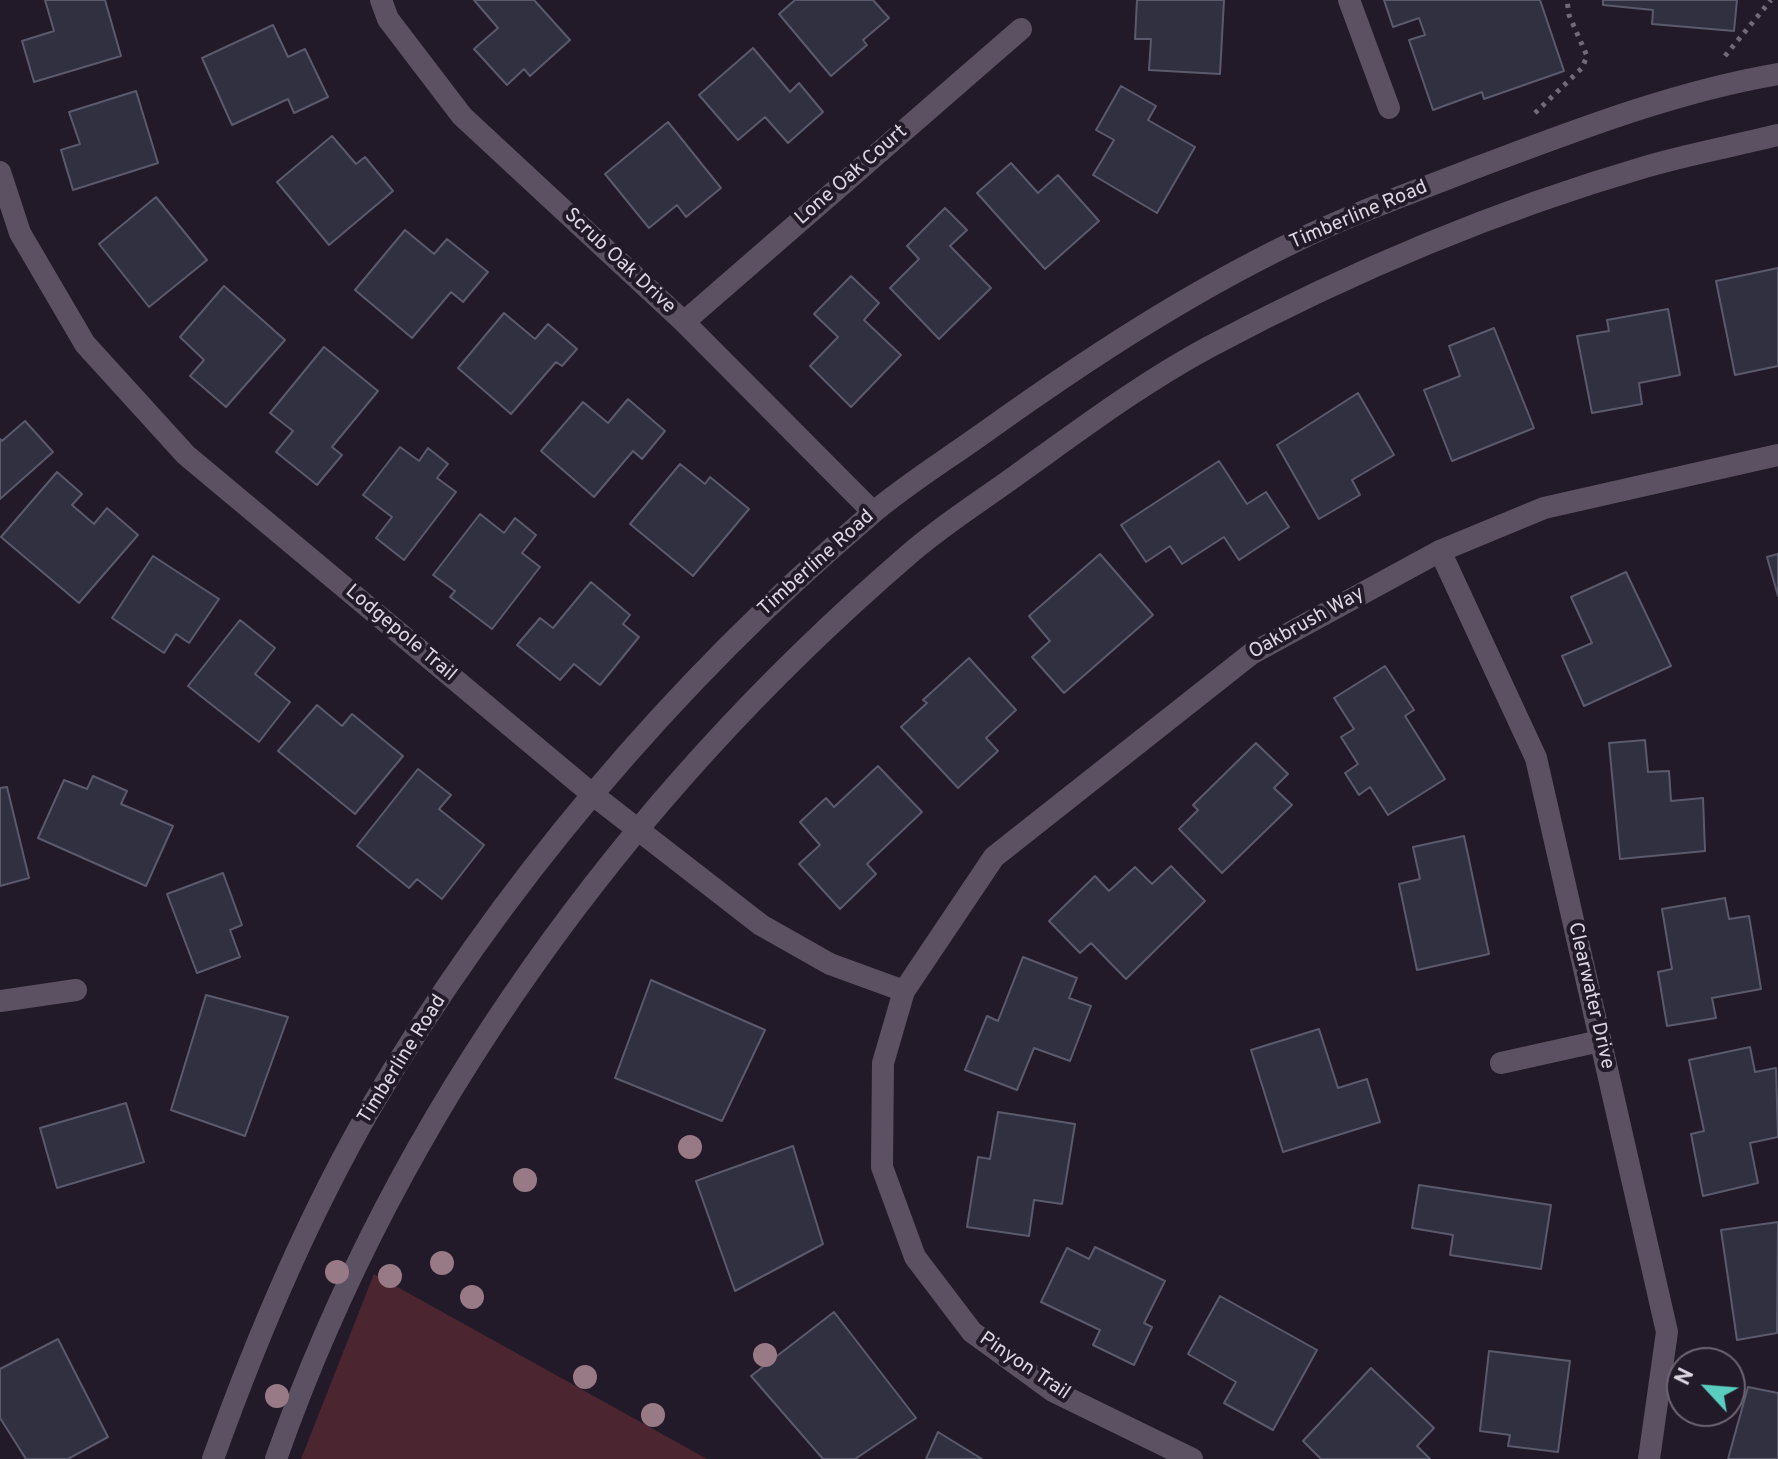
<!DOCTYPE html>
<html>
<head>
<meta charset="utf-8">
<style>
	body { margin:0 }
	#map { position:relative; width:1778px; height:1459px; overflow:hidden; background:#231a29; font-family:Overpass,sans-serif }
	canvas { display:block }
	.north { position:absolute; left:1666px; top:1347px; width:80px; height:80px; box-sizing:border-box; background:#231a29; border:2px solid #6d6573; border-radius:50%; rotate:296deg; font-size:22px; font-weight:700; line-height:32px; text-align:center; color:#dcd6e1 }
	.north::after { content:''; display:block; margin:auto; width:28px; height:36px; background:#59cebf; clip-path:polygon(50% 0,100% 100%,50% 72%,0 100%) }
</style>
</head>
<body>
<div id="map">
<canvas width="1778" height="1459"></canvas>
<div class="north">N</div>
</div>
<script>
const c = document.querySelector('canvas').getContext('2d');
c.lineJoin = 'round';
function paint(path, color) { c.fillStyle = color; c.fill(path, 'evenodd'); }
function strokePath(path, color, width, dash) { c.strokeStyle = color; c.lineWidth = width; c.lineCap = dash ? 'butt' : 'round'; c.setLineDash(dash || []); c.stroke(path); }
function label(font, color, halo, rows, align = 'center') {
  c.font = font + ' Overpass,sans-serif'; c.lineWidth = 8; c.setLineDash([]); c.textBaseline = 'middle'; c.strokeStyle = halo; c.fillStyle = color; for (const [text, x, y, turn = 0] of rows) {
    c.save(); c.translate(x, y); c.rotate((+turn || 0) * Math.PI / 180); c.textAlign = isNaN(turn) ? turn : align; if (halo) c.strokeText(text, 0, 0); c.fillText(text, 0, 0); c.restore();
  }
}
paint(new Path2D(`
	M374 1274 707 1459H301Z`), '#4b2630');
const building = new Path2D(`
	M45 0H105L121 56 34 82 22 41 54 31Z
	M474 0H534L570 40 530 76 524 69 507 85 474 49 498 28Z
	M795 0H873L889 18 863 40 867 45 831 76 779 14Z
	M1137 0H1224L1220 74 1149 70 1151 39H1135Z
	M1384 0H1540L1564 71 1484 99 1482 92 1433 110 1409 40 1425 35 1419 18 1393 27Z
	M1603 0H1737L1734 31 1652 24 1653 10 1603 5Z
	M273 25 288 57 305 49 328 97 294 113 288 99 232 125 202 58Z
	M753 48 790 92 799 83 823 112 788 143 765 117 738 140 699 95Z
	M1121 86 1156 106 1148 120 1195 147 1157 213 1093 175 1114 140 1096 130Z
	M136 91 158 163 73 190 61 150 80 144 69 112Z
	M668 122 721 188 686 217 677 205 649 228 605 174Z
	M332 136 356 164 365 157 393 191 329 245 277 182Z
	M1011 163 1038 193 1058 175 1099 221 1045 269 977 193Z
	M156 197 207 260 149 307 99 244Z
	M945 208 967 230 950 246 991 288 939 339 890 288 919 259 907 246Z
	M405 230 434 254 447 239 488 272 463 302 451 292 412 338 355 290Z
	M1778 268V366L1735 375 1716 281Z
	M851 276 879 303 864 320 901 355 851 407 810 366 838 337 814 314Z
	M224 286 285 340 226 407 190 376 204 360 180 337Z
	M1668 309 1680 375 1639 383 1642 404 1592 413 1577 336 1609 331 1607 320Z
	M504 313 535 339 548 324 577 349 562 366 556 362 511 414 458 368Z
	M1494 328 1534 428 1452 461 1424 390 1460 376 1449 346Z
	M324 347 378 391 332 447 342 455 317 485 276 452 293 431 270 413Z
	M1358 393 1394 455 1352 480 1360 495 1319 519 1277 445Z
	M628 399 665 431 642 459 633 451 594 497 541 451 583 402 608 423Z
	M25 421 53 452 0 499V439L2 441Z
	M400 447 419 461 428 448 448 464 437 478 456 492 404 560 376 538 392 517 363 495Z
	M1219 461 1247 504 1266 492 1289 527 1239 560 1224 537 1182 564 1170 546 1146 562 1121 525Z
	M680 464 705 484 710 477 749 509 693 576 630 524Z
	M57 472 82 494 72 505 94 524 107 508 138 535 79 603 1 537Z
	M480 514 504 533 515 518 536 535 522 553 540 567 492 629 450 597 455 591 433 575Z
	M1100 554 1153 615 1064 693 1032 657 1050 641 1029 616Z
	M1778 554V596L1767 557Z
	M153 556 219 599 189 643 176 634 164 653 112 618Z
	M1626 572 1671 666 1584 706 1562 656 1592 643 1571 597Z
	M591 582 630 615 623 624 639 637 600 685 574 664 560 680 517 645 540 618 553 628Z
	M240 620 275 648 255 674 290 702 259 742 188 686Z
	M969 658 1016 710 986 738 998 751 958 788 901 727 927 703 923 700Z
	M1385 666 1414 710 1405 716 1445 779 1388 815 1370 787 1359 795 1345 773 1358 764 1341 737 1354 729 1334 698Z
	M317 705 342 726 352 714 403 756 355 814 278 751Z
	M1645 740 1648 772 1669 771 1671 801 1703 798 1705 851 1620 859 1609 743Z
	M1256 743 1288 774 1274 788 1292 805 1222 873 1179 829 1198 810 1193 805Z
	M878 766 922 812 867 864 876 874 840 909 799 864 820 845 800 822 826 798 834 807Z
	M418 769 451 795 439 809 484 845 442 899 417 879 409 888 357 846Z
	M93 776 127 791 121 804 173 826 146 886 38 838 64 780 87 789Z
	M7 787 29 878 0 886V788Z
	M1464 836 1489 954 1417 970 1399 884 1420 879 1413 847Z
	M1171 866 1205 901 1126 979 1091 943 1080 953 1049 921 1095 876 1109 891 1135 867 1152 884Z
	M223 873 242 925 230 930 240 957 197 973 167 894Z
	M1725 898 1729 919 1749 916 1761 989 1712 998 1716 1018 1667 1026 1658 972 1672 969 1662 909Z
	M1023 957 1077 978 1069 998 1091 1006 1070 1061 1034 1048 1017 1090 965 1070 987 1016 998 1021Z
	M651 980 765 1030 722 1121 615 1078Z
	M206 995 288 1017 245 1136 171 1110Z
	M1319 1029 1338 1088 1367 1079 1380 1122 1283 1152 1251 1050Z
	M1750 1047 1755 1072 1776 1068 1778 1137 1750 1143 1758 1183 1703 1196 1691 1134 1704 1131 1689 1060Z
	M126 1103 144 1162 57 1188 40 1128Z
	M998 1112 1075 1124 1062 1204 1034 1200 1029 1236 967 1227 978 1157 990 1159Z
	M793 1146 823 1244 735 1291 696 1181Z
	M1419 1185 1551 1205 1541 1269 1450 1255 1453 1235 1412 1228Z
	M1778 1222 1777 1333 1737 1340 1721 1230Z
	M1095 1247 1165 1281 1144 1323 1152 1327 1134 1365 1093 1345 1100 1330 1041 1302 1067 1248 1089 1259Z
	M1220 1296 1317 1350 1273 1430 1224 1403 1236 1382 1188 1354Z
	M834 1312 916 1418 855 1459H823L751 1376Z
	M58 1339 108 1437 68 1459H26L0 1418V1369Z
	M1489 1351 1570 1361 1558 1452 1508 1446 1510 1435 1480 1431Z
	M1371 1368 1434 1428 1417 1446 1430 1459H1321L1303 1441Z
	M1748 1387 1778 1393V1459H1728Z
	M938 1432 982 1459H926Z`);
paint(building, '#303041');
strokePath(building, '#5b5a6d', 2);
strokePath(new Path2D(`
	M1725 56 1771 0
	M1535 113 1582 68 1587 56 1569 15 1567 0`), '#726a77', 5, [4, 6]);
strokePath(new Path2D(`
	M381 0 388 19 462 116 684 322 873 512
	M1349 0 1389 108
	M0 172 20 233 85 344 186 455 592 794 761 925 830 964 904 991
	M684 322 1021 29
	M1440 551 1536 758 1667 1332 1649 1459
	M0 1001 76 990
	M1501 1063 1600 1041
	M1192 1459 1053 1391 972 1332 915 1257 882 1167 883 1063 904 991 994 857 1251 654 1440 551 1544 508 1778 455`), '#5b5162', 22);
strokePath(new Path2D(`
	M213 1459C256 1339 306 1220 370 1109 498 889 675 681 869 516 905 485 946 460 985 432 1083 362 1183 296 1292 243 1351 214 1414 192 1475 168 1574 131 1673 92 1778 74
	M276 1459C399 1110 627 797 907 556 943 524 986 498 1025 469 1085 426 1144 382 1209 347 1348 273 1494 211 1645 167 1689 154 1734 146 1778 135`), '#5b5162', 22);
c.fillStyle = '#987a86';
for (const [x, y] of [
	[690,1147],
	[525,1180],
	[442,1263],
	[337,1272],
	[390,1276],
	[472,1297],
	[765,1355],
	[585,1377],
	[277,1396],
	[653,1415]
]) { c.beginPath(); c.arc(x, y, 12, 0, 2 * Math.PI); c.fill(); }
label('20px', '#dcd6e1', '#231a29', [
	["Lone Oak Court",852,176,-41],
	["Timberline Road",1359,216,-23],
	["Scrub Oak Drive",619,262,43],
	["Timberline Road",817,564,-42],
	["Oakbrush Way",1307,624,-29],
	["Lodgepole Trail",400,634,40],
	["Clearwater Drive",1590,996,77],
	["Timberline Road",403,1060,-58],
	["Pinyon Trail",1024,1367,34]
]);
</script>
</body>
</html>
